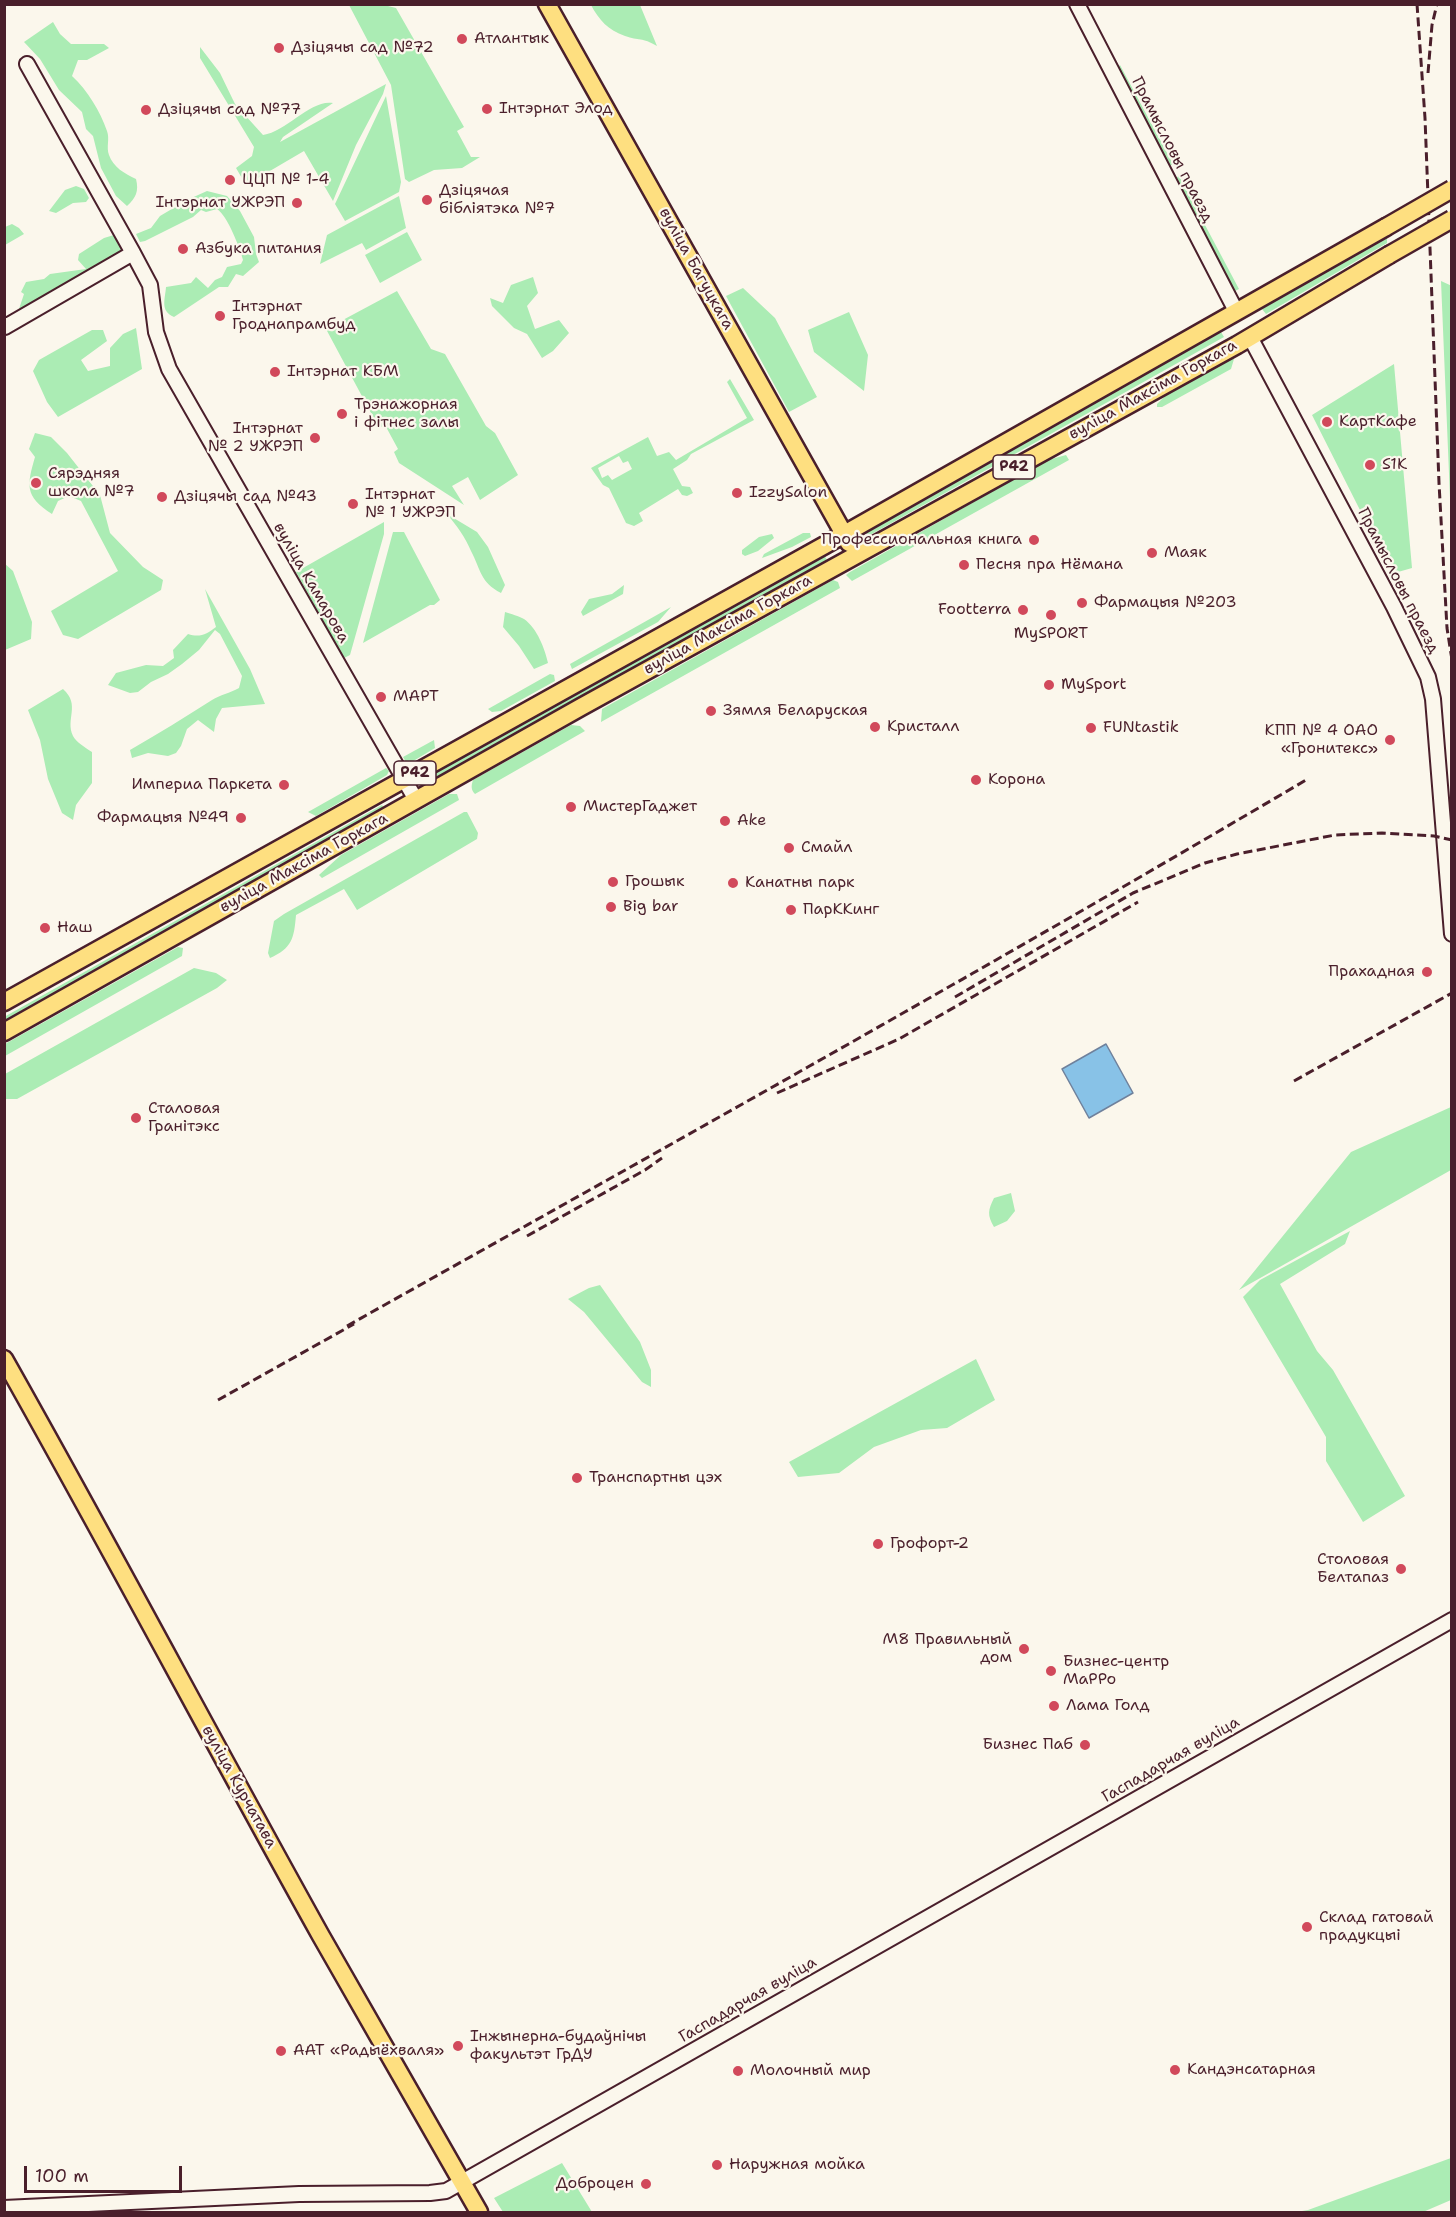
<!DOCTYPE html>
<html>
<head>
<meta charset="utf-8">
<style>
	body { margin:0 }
	#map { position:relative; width:1456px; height:2217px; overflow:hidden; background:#fbf7ec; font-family:"Shantell Sans",sans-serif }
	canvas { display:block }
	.frame { position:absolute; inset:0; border:6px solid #4a1f2b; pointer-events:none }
	.scale { position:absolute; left:24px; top:2166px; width:158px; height:27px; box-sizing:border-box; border:3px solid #4a1f2b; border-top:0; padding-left:8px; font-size:18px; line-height:21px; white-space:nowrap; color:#4a1f2b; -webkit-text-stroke:4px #fbf7ec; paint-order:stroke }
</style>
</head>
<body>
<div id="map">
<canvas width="1456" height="2217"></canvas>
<div class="frame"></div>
<div class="scale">100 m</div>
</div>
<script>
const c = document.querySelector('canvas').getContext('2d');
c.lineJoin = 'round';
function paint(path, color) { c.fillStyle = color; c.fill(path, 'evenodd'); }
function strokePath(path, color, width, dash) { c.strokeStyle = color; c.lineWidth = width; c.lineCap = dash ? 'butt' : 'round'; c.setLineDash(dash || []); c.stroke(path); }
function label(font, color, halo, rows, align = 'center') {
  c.font = font + ' "Shantell Sans",sans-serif'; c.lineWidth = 4.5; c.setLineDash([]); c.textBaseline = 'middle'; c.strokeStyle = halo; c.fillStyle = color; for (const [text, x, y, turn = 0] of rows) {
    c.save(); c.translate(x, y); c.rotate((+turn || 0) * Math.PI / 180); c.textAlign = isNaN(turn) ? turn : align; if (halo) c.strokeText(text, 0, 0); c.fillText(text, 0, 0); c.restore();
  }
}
paint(new Path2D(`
	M349 5H384L396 8 464 127 457 131 471 157H480L462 168 434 170 409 182 405 179 391 85Z
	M591 5H640L657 46C642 37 639 41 625 36 608 30 599 20 591 5Z
	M53 22 60 34 71 44H104L109 48 87 60H78L72 76C88 91 100 111 107 131 110 139 106 147 109 155 113 167 125 174 136 179 139 191 136 198 127 206L116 196 101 168 93 136 86 129 82 112 59 90 40 59 24 42Z
	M200 47 220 73 235 104 263 135C287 131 311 99 333 103L283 137 280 142 386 84 383 94 356 145 333 201 304 151 246 185 236 168 252 156 254 147 200 58Z
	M1120 65 1173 164 1167 168 1117 68Z
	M386 96 401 182 399 192 345 221 335 204Z
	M1179 176 1239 289 1233 292 1174 179Z
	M76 186 84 189 89 198 86 202 73 203 56 213 49 211 65 190Z
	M207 191 227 196 240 211 254 237 256 254 259 262 243 276 236 274 228 287H219L174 317C160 311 165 300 166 287L191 283 196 277 208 288 215 280 222 277 227 267 241 264 243 260C240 248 227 215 217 209L206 212 201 210 193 217 145 241 140 242 136 234 151 228 160 216 187 200Z
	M399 196 406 228 366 250 362 243 320 264 327 235Z
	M12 224 19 228 24 234 5 245V227Z
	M407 232 422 260 380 283 365 255Z
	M114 235 125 242 115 262 35 305 19 309 24 294 21 292 26 282 44 279 50 274 86 269 78 260 79 254 104 238Z
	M1387 236V243L1266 314 1262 309Z
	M533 277 538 293 527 306 535 329 559 320 569 333 553 351 542 358 527 334 514 328 492 306 490 298 503 303 511 285Z
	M1441 281 1452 286 1451 524V522Z
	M743 288 775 318 817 397 789 412 726 296Z
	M397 291 431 349 445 354 486 426 495 433 518 475 480 500 468 477 452 486 464 505 399 463 394 452 398 449 385 425 379 428 326 329Z
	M849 312 868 355 864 391 814 352 808 330Z
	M136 328 142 369 58 417 47 402 33 371 39 360 92 330H103L107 341 81 360 88 371 110 366V348L123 334Z
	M1221 332 1224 337 870 535 865 533Z
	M1229 359H1234L1231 369 1162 407H1157V404L1167 394Z
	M1394 364 1412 568 1391 574 1389 558 1370 518 1363 516 1312 415Z
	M730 379 754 420 691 454 687 460 673 469 682 486 690 487 693 493 687 496 682 495 678 489 639 513 643 521 634 526 626 523 609 488 603 485 591 468 648 437 657 456 669 452 676 460 747 418 727 382ZM619 456 623 463 628 461 632 469 612 480 608 475 602 478 598 468Z
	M35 433 51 437 67 453 100 495 110 533 143 567 163 580 161 590 78 639 63 635 51 611 118 571 81 501 69 496 58 501 52 514C24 496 27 485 35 457L29 449Z
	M1066 455 1069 460 852 581 846 575 850 572 1048 460Z
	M447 514 477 532 488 547 505 585 501 593C480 582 481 570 471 551 465 537 457 526 447 514Z
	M384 522V534L350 655 344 658 296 572Z
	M393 532H404L440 600 434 605H430L363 643Z
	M803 533H810L811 537 792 547 762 558 764 554Z
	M772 534 774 538 758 551 745 556 742 554V550L759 537Z
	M824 555 827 560 426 786 422 784 423 780Z
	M4 563 13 571 32 622 31 639 5 650Z
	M833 580 838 582 840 588 601 722 602 709Z
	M624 585 623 594 583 616 581 612 589 599 612 594Z
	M205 589 250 669 265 704 222 708 216 719 214 732 198 720 187 729 181 746 176 753 168 756 148 753 132 758 130 750C158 734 185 717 212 700 220 695 230 693 239 688L242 676 220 634 215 630 199 650 182 664 168 674 151 682 138 692 130 693 108 685 116 673 146 665 163 666 174 658 173 650 188 634C200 638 207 634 216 627Z
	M671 607 658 622 572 669 570 664Z
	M505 612C511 614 519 616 524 619 537 628 545 649 548 663L534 669 519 646 503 627Z
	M550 674 554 675 555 681 501 711 492 712 488 709Z
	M63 689C81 705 65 719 73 736 76 742 86 748 92 752V783L76 805 73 820 62 813 48 779 40 740 28 710Z
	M571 725 580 726 585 731 475 794C471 790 471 786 473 780Z
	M434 740 435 748 410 763 406 762 403 757Z
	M386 768 389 771 387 775 316 816 308 812Z
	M449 794H457L459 800 322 878 319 875 341 855Z
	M382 805 385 810 5 1026 4 1017Z
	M464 812H467L478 833 477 839 357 910 344 889 296 915C294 939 292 948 270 958L268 953 274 921 284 914Z
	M178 947 183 948 182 956 5 1056V1044Z
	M194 968 216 973 227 980 217 988 17 1099H5V1074Z
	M1451 1107V1170L1239 1290 1351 1152Z
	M1011 1193 1015 1211 1007 1221 994 1227C987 1215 988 1210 994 1198Z
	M1350 1231 1345 1244 1280 1284 1317 1351 1333 1370 1405 1496 1363 1522 1326 1461V1437L1243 1297 1260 1280Z
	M600 1285 640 1342 651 1370V1387L642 1382 584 1312 568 1299 589 1288Z
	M976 1359 995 1400 947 1428 921 1430 874 1447 839 1473 798 1477 789 1462Z
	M1451 2158V2200L1423 2212H1296L1308 2210Z
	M562 2163 592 2212H503L494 2198Z`), '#abecb4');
const water = new Path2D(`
	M1106 1044 1133 1093 1089 1118 1062 1069Z`);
paint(water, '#88c2e7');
strokePath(water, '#6f819c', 1.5);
const minor = new Path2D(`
	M1077 4 1236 311
	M27 64 133 253
	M4 325 5 327 133 253 150 285 156 332 169 369 416 800
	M1250 337 1394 607 1428 677 1433 699 1452 934
	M4 2208 299 2194 430 2193 446 2191 1452 1620`);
const major = new Path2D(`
	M547 4 849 543
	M4 1002 825 545 1386 227
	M4 1032 581 707 1237 345 1389 255
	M4 1359C112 1550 214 1744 321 1936 373 2028 427 2120 479 2212`);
strokePath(minor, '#4a1f2b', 18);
strokePath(major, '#4a1f2b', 21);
strokePath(minor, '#fbf7ec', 14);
strokePath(major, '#fedf80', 16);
strokePath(new Path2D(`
	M1417 4 1425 118 1439 483 1447 628 1452 660
	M1428 73 1432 25 1437 4
	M955 997 1133 893 1205 863 1237 854 1335 835 1382 833 1434 836 1452 840
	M1294 1081 1452 993
	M777 1093 899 1039 1138 902
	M527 1236 645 1170 662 1158
	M347 1326C668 1146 989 967 1306 780
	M218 1400 354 1324`), '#4a1f2b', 3, [9, 4.5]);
const majorBridge = new Path2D(`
	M1386 227 1452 189
	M1389 255 1452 219`);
strokePath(majorBridge, '#4a1f2b', 21, []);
strokePath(majorBridge, '#fedf80', 16);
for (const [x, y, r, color] of [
	[462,39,6,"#d1495b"],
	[279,48,6,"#d1495b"],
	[487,109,6,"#d1495b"],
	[146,110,6,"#d1495b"],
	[230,180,6,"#d1495b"],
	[427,200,6,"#d1495b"],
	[297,203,6,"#d1495b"],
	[183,249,6,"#d1495b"],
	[220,316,6,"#d1495b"],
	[275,372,6,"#d1495b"],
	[342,414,6,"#d1495b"],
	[1327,422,6,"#d1495b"],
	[315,438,6,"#d1495b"],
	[1370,465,6,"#d1495b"],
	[36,483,6,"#d1495b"],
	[737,493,6,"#d1495b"],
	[162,497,6,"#d1495b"],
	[353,504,6,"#d1495b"],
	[1034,540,6,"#d1495b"],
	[1152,553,6,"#d1495b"],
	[964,565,6,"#d1495b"],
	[1082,603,6,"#d1495b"],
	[1023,610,6,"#d1495b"],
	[1051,615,6,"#d1495b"],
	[1049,685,6,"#d1495b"],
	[381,697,6,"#d1495b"],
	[711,711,6,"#d1495b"],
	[875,727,6,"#d1495b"],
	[1091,728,6,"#d1495b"],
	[1390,740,6,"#d1495b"],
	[976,780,6,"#d1495b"],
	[284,785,6,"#d1495b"],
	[571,807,6,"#d1495b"],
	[241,818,6,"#d1495b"],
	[725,821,6,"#d1495b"],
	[789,848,6,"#d1495b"],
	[613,882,6,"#d1495b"],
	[733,883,6,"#d1495b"],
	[611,907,6,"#d1495b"],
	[791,910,6,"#d1495b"],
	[45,928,6,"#d1495b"],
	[1427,972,6,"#d1495b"],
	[136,1118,6,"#d1495b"],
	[577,1478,6,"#d1495b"],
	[878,1544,6,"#d1495b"],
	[1401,1569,6,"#d1495b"],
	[1024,1649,6,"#d1495b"],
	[1051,1671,6,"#d1495b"],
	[1054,1706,6,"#d1495b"],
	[1085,1745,6,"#d1495b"],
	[1307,1927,6,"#d1495b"],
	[458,2046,6,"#d1495b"],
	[281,2051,6,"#d1495b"],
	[1175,2070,6,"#d1495b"],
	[738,2071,6,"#d1495b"],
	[717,2165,6,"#d1495b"],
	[646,2184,6,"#d1495b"]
]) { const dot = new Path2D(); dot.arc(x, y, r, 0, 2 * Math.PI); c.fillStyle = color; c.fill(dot); strokePath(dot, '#fbf7ec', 2); }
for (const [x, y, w] of [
	[1014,467,42],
	[415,773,42]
]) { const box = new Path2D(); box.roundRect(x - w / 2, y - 12, w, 24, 4.5); c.fillStyle = '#fbf7ec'; c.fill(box); strokePath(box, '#4a1f2b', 1.5); }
label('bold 15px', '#4a1f2b', null, [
	["Р42",1014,467],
	["Р42",415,773]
]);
label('16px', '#4a1f2b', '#fbf7ec', [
	["Атлантык",474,39],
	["Дзіцячы сад №72",291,48],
	["Інтэрнат Элод",499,109],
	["Дзіцячы сад №77",158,110],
	["ЦЦП № 1-4",242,180],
	["Дзіцячая",439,191],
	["бібліятэка №7",439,209],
	["Інтэрнат УЖРЭП",285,203,"right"],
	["Азбука питания",195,249],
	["Інтэрнат",232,307],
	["Гроднапрамбуд",232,325],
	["Інтэрнат КБМ",287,372],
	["Трэнажорная",354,405],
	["і фітнес залы",354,423],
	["КартКафе",1339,422],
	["Інтэрнат",303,429,"right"],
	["№ 2 УЖРЭП",303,447,"right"],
	["S1K",1382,465],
	["Сярэдняя",48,474],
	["школа №7",48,492],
	["IzzySalon",749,493],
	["Інтэрнат",365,495],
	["№ 1 УЖРЭП",365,513],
	["Дзіцячы сад №43",174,497],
	["Профессиональная книга",1022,540,"right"],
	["Маяк",1164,553],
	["Песня пра Нёмана",976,565],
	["Фармацыя №203",1094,603],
	["Footterra",1011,610,"right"],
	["MySPORT",1051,634,"center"],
	["MySport",1061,685],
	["МАРТ",393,697],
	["Зямля Беларуская",723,711],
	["Кристалл",887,727],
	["FUNtastik",1103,728],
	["КПП № 4 ОАО",1378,731,"right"],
	["«Гронитекс»",1378,749,"right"],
	["Корона",988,780],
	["Империа Паркета",272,785,"right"],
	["МистерГаджет",583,807],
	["Фармацыя №49",229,818,"right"],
	["Ake",737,821],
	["Смайл",801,848],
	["Грошык",625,882],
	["Канатны парк",745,883],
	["Big bar",623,907],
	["ПарККинг",803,910],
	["Наш",57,928],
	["Прахадная",1415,972,"right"],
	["Сталовая",148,1109],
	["Гранітэкс",148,1127],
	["Транспартны цэх",589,1478],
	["Грофорт-2",890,1544],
	["Столовая",1389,1560,"right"],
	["Белтапаз",1389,1578,"right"],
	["М8 Правильный",1012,1640,"right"],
	["дом",1012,1658,"right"],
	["Бизнес-центр",1063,1662],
	["МаРРо",1063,1680],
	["Лама Голд",1066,1706],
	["Бизнес Паб",1073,1745,"right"],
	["Склад гатовай",1319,1918],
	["прадукцыі",1319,1936],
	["Інжынерна-будаўнічы",470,2037],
	["факультэт ГрДУ",470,2055],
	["ААТ «Радыёхваля»",293,2051],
	["Кандэнсатарная",1187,2070],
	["Молочный мир",750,2071],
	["Наружная мойка",729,2165],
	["Доброцен",634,2184,"right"]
], 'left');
label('16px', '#4a1f2b', '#fbf7ec', [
	["Прамысловы праезд",1172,150,63],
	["вуліца Багуцкага",696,269,61],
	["вуліца Максіма Горкага",1153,390,-29],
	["Прамысловы праезд",1398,581,63],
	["вуліца Камарова",311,583,60],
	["вуліца Максіма Горкага",728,625,-29],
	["вуліца Максіма Горкага",304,863,-29],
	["Гаспадарчая вуліца",1171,1760,-30],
	["вуліца Курчатава",239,1787,61],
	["Гаспадарчая вуліца",748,2000,-30]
]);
</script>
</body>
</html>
